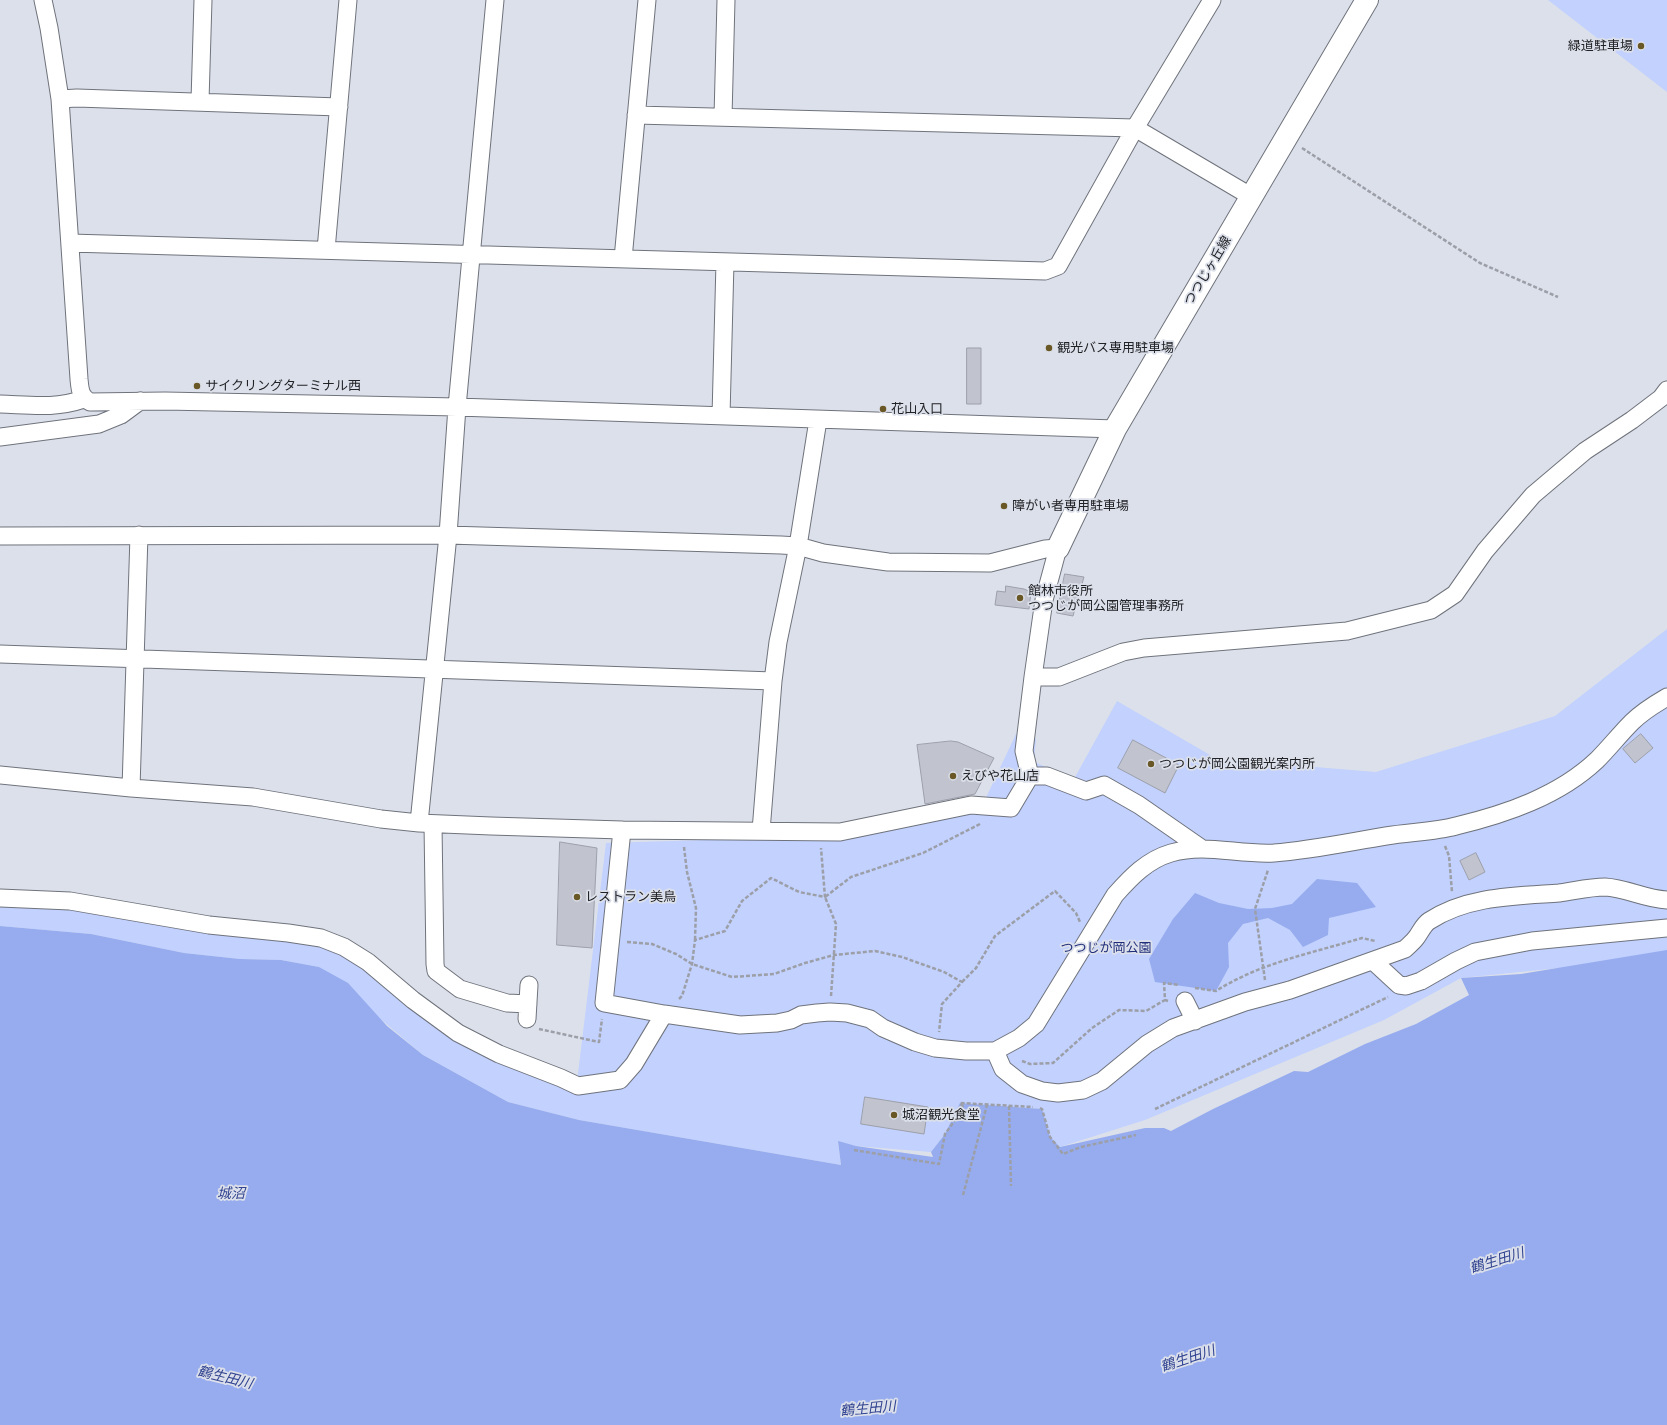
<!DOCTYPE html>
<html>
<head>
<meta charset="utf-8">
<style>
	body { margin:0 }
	canvas { display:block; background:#dce0ea }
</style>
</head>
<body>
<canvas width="1667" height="1425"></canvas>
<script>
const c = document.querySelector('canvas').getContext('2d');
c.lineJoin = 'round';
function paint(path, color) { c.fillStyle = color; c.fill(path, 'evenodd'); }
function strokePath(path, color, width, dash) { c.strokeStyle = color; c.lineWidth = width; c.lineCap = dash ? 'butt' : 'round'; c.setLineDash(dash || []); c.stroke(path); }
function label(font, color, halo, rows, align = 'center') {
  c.font = font + ' Karla,"Noto Sans JP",sans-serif'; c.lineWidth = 3.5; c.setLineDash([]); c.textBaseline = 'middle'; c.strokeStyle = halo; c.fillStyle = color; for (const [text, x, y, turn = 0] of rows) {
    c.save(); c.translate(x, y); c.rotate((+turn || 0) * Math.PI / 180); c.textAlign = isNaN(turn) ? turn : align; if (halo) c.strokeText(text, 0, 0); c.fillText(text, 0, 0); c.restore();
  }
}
paint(new Path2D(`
	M1548 0H1667V92Z
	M1667 629V957L1461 978 1384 1020 1145 1120 1060 1147 1050 1137 1042 1109 961 1103 945 1134 931 1152 856 1146 838 1142 841 1165 579 1120 508 1102 423 1055 319 967 281 960 240 959 184 953 91 934 0 926V904L82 909 331 948 370 972 417 1013 476 1052 575 1091 577 1082 606 843 838 836 983 804 1016 734 1036 739 1034 762 1074 779 1117 701 1217 759 1376 772 1555 716Z`), '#c2d1fe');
paint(new Path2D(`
	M1317 879 1357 883 1376 907 1329 918 1328 935 1303 947 1290 930 1268 918 1243 924 1228 943 1229 967 1216 991 1155 982 1149 959 1173 919 1195 893 1219 903 1248 909 1272 908 1292 904Z
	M0 926 91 934 184 953 240 959 281 960 319 967 348 983 387 1026 423 1055 508 1102 579 1120 841 1165 838 1141 856 1146 933 1157 931 1152 945 1134 960 1103 1042 1109 1050 1137 1060 1147 1145 1128H1164L1171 1131 1213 1109 1294 1071 1308 1072 1365 1044 1416 1024 1469 995 1461 978 1521 974 1667 950V1425H0Z`), '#96acef');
const building = new Path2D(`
	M967 348H981V404H967Z
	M1065 574 1084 577 1073 616 1057 613Z
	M1006 586 1024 589 1031 592 1029 609 995 605 997 591 1005 592Z
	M1641 734 1653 748 1635 763 1623 749Z
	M1133 740 1179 765 1165 793 1118 768Z
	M951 741 958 742 994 758 975 794 925 804 917 745Z
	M560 842 597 848 592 948 557 945Z
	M1476 853 1485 872 1469 880 1460 861Z
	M865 1097 928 1107 924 1134 861 1124Z`);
paint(building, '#c1c4cf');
strokePath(building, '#9da0aa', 1);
const minor = new Path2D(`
	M43 0 49 28 60 99 79 379C80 389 80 397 90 402L165 401 457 407 1115 429
	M60 99 77 98 339 107
	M200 101 203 0
	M636 115 1135 128 1252 197
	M723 117 726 0
	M70 243 1045 271 1058 266 1135 128 1212 0
	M326 250 348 0
	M623 259 647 0
	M0 404C30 405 55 409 84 399
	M721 416 725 262
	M0 437 99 424 121 415 140 401
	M0 536 448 535 781 545 798 546 823 553 888 562 990 563 1045 549 1058 548 1044 600 1033 677 1024 751 1030 776 1011 808 971 805 840 832 622 830 491 826 419 823 381 819 253 797 131 788 0 775
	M0 654 773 681
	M1033 677H1059L1123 652 1144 648 1347 631 1431 610 1455 594 1485 551 1533 495 1585 451 1632 420 1661 398 1667 390
	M1030 776H1047L1086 791 1104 785 1139 805 1201 848
	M131 788 139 535
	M419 823 448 535 457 407 495 0
	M433 824 435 964 436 971 460 989 507 1003 528 1004
	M622 830 604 1003 664 1014 740 1025 777 1023 791 1020 801 1015 817 1013 830 1012 847 1013 870 1019 883 1028 915 1042 935 1048 966 1051H995L1019 1038 1036 1024 1115 895C1131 877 1147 860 1171 853 1205 843 1238 855 1274 853 1312 850 1349 842 1386 836 1409 832 1434 832 1456 826 1506 814 1559 796 1597 760 1609 748 1620 734 1632 722 1642 712 1655 704 1667 697
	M761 831 773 681 778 642 798 546 818 420
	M0 898 70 901 209 925 288 933 321 938 344 947 368 962 413 1000 458 1033 499 1054 561 1078 578 1086 620 1080 634 1064 664 1014
	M1373 961 1399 985 1406 986 1421 981 1456 961 1475 952 1532 941 1667 928
	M1185 1001 1195 1021
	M527 1019 529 985
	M995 1051 1003 1069 1022 1084 1042 1091 1058 1093 1083 1090 1102 1081 1147 1044 1173 1028 1245 1002 1290 990 1405 949C1409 945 1413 942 1416 938 1420 933 1423 925 1429 921 1467 896 1515 896 1559 893 1574 891 1590 887 1605 887 1626 888 1645 899 1667 900`);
const major = new Path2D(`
	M1058 548 1115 429 1367 0`);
strokePath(minor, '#6f737c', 19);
strokePath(major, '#6f737c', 24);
strokePath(new Path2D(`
	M1302 148 1480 263 1558 297
	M1445 846 1449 856 1452 892
	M684 847 687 872 696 908 695 940
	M627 942 652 944 676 954 692 964 732 977 774 974 805 963 834 955 875 951 902 957 944 972 962 982 942 1004 939 1032
	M1265 980 1255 909 1268 870
	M962 982 976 968 995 936 1055 891 1076 913 1080 922
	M1195 988 1216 991C1260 963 1312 953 1362 938L1375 941
	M831 996 836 924 825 897 851 877 923 853 980 824
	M679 999 682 996 692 964 695 940 725 931 742 901 771 878 799 892 825 897 821 848
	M1168 1001 1165 1000 1164 983 1179 985
	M539 1029 599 1042 602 1019
	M1022 1061 1030 1064 1053 1063 1092 1028 1119 1010 1146 1011 1165 1000
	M1009 1106 1011 1186
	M1040 1108 1042 1109 1050 1137 1063 1154 1081 1147 1136 1135
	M1155 1109 1388 997
	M854 1150 939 1164 945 1134 964 1108 960 1103 1033 1107
	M963 1195 987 1105`), '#9c9fa7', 2.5, [4, 2]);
strokePath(minor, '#fff', 17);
strokePath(major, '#fff', 22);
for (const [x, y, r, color] of [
	[1641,46,4,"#695826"],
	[1049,348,4,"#695826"],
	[197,386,4,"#695826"],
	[883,409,4,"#695826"],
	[1004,506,4,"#695826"],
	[1020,598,4,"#695826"],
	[1151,764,4,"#695826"],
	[953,776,4,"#695826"],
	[577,897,4,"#695826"],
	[894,1115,4,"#695826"]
]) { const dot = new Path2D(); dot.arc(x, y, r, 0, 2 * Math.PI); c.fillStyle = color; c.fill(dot); strokePath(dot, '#dce0ea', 1.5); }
label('13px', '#212226', '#dce0ea', [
	["緑道駐車場",1633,46,"right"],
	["観光バス専用駐車場",1057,348],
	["サイクリングターミナル西",205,386],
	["花山入口",891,409],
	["障がい者専用駐車場",1012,506],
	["館林市役所",1028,591],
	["つつじが岡公園管理事務所",1028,606],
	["つつじが岡公園観光案内所",1159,764],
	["えびや花山店",961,776],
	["レストラン美鳥",585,897],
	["城沼観光食堂",902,1115]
], 'left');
label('13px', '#212226', '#dce0ea', [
	["つつじヶ丘線",1208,271,-59]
]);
label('13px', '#212f7b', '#dce0ea', [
	["つつじが岡公園",1106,948]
]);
label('italic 14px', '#314391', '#dce0ea', [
	["城沼",231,1194],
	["鶴生田川",1497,1261,-17],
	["鶴生田川",1188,1359,-18],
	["鶴生田川",225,1378,14],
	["鶴生田川",868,1409,-5]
]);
</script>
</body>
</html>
